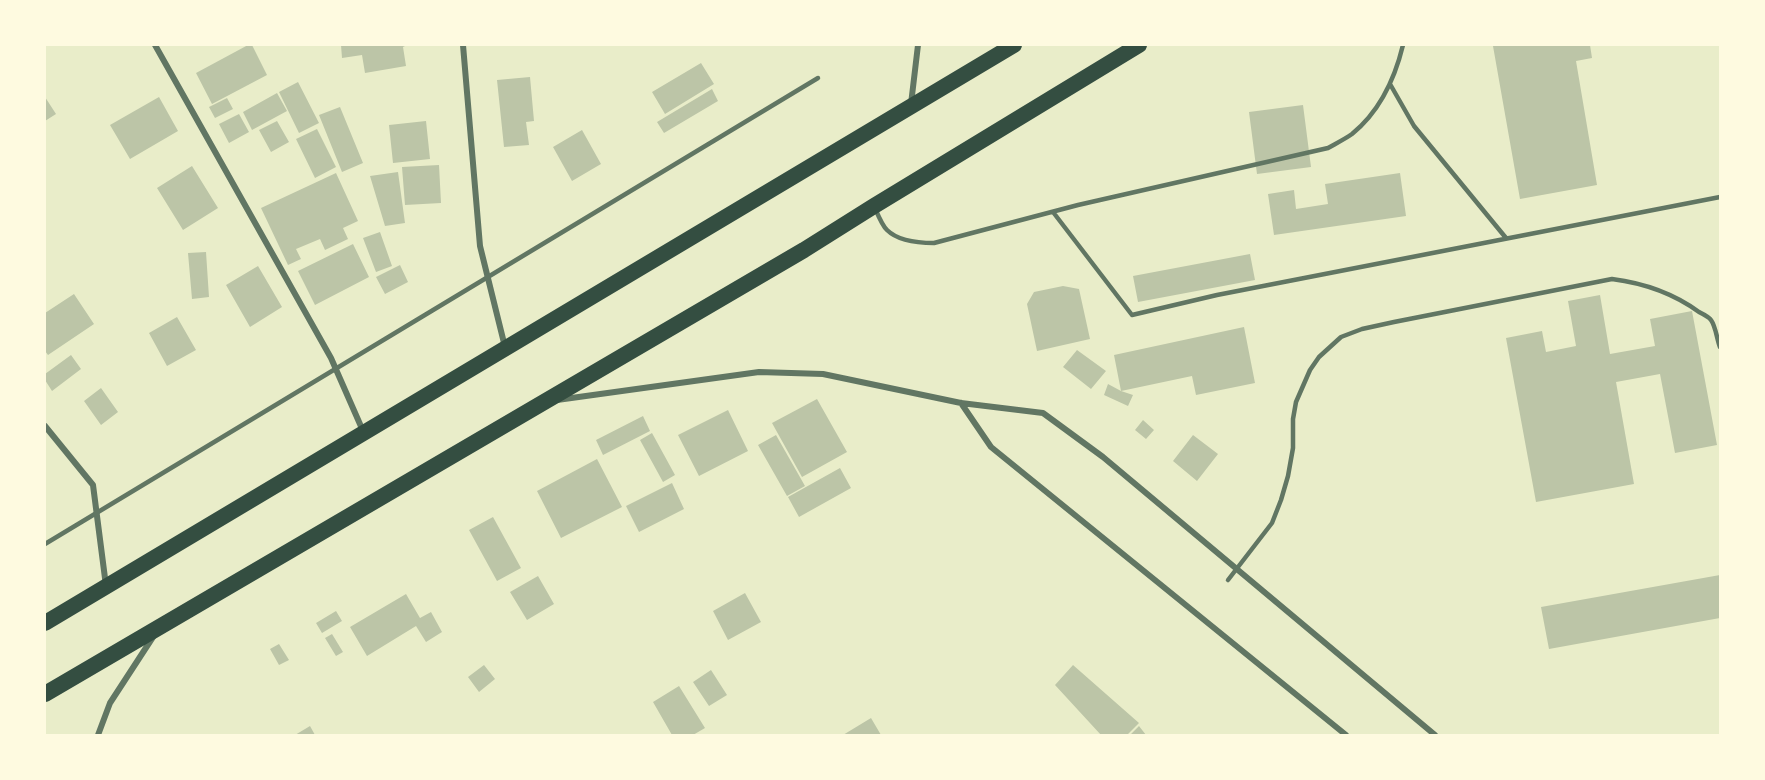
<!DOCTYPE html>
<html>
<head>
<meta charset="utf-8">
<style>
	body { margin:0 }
	#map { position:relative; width:1765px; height:780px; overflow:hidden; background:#e9edc9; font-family:Jost,sans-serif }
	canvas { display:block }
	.frame { position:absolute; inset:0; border:46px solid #fefae0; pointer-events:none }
</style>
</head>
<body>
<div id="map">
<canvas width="1765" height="780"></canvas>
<div class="frame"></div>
</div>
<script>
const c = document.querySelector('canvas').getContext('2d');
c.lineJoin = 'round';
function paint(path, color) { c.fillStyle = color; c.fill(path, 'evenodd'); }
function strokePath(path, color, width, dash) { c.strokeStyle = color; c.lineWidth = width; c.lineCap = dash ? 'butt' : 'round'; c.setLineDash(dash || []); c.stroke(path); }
paint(new Path2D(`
	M248 45H252L267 75 212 104 196 73Z
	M341 45H407L403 47 406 66 365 73 362 55 342 58Z
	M1497 45H1590L1592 58 1576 61 1597 185 1520 199 1493 46Z
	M701 63 714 84 665 114 652 92Z
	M530 77 534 121 526 122 529 145 504 147 497 80Z
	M298 82 319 123 299 133 279 92Z
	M712 89 718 101 664 133 657 122Z
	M277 93 287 111 252 130 243 112Z
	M45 97 56 114 45 121Z
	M159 97 178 131 130 159 110 125Z
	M227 98 233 109 215 118 209 107Z
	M1303 105 1311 167 1257 174 1249 112Z
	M340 107 363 163 342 172 319 115Z
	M239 114 249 132 229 143 219 124Z
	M277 121 289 142 271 152 259 130Z
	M426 121 430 159 393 163 389 125Z
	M317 129 336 167 315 178 296 139Z
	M582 130 601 164 572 181 553 147Z
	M439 165 441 203 405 205 402 167Z
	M192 166 218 208 183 230 157 188Z
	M398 172 405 223 385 226 370 176Z
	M336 173 358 221 343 228 348 239 325 250 320 239 296 249 301 259 288 265 261 208Z
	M1400 173 1406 216 1274 235 1268 194 1294 190 1296 209 1328 204 1325 184Z
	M380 232 392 266 376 272 363 238Z
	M353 244 369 277 315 305 298 271Z
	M206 252 209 297 192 299 188 253Z
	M1250 254 1255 280 1138 302 1133 276Z
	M400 265 408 282 385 294 376 277Z
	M258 266 282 307 250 327 226 285Z
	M1063 286 1079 289 1090 339 1037 351 1027 304 1034 292Z
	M74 294 94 324 48 355 45 351V313Z
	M1600 295 1610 354 1655 346 1650 319 1692 311 1717 445 1675 453 1660 374 1616 382 1634 484 1536 502 1506 338 1542 331 1546 352 1576 346 1568 301Z
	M177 317 196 350 167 366 149 333Z
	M1244 327 1255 383 1196 395 1192 376 1121 391 1133 395 1128 406 1104 395 1108 384 1121 391 1114 355Z
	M1077 350 1106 371 1091 389 1063 367Z
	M71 355 81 369 52 391 45 380V374Z
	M101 388 118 412 101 425 84 401Z
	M817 399 847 452 802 477 772 423Z
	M728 410 748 451 699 476 678 435Z
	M643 416 650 431 603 455 596 440Z
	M1143 420 1154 430 1146 439 1135 430Z
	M652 433 675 475 663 482 640 440Z
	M776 435 805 486 787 496 758 445Z
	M1193 435 1218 454 1197 481 1173 461Z
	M597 459 622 507 561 538 537 491Z
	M840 468 851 488 799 517 788 497Z
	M672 483 684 509 639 532 626 506Z
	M493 517 521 568 497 581 469 530Z
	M1720 575V618L1549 649 1541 607Z
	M538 576 554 604 527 620 510 592Z
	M745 593 761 622 728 640 713 611Z
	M406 594 420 618 431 612 442 632 426 642 416 626 367 656 350 627Z
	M336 611 342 621 322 633 316 623Z
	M332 634 343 652 336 656 325 638Z
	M279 644 289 660 279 665 270 649Z
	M484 665 495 679 479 692 468 677Z
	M1073 665 1139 723 1127 735H1101L1055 685Z
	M711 670 727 695 709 706 693 682Z
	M679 686 705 728 693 735H672L653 702Z
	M871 718 881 735H843Z
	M310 726 315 735H295Z
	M1139 726 1146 735H1130Z`), '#bcc5a7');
strokePath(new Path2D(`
	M1390 84 1414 126 1506 238
	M875 208C878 215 882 225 887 230 898 241 919 243 934 243L1078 205 1328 148C1335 144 1345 139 1352 134 1379 112 1395 78 1403 45
	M1053 212 1132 315 1217 295 1720 197
	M45 544 818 78
	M1228 580 1272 523 1281 500 1288 476 1293 448V419L1296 402 1310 370 1319 357 1341 337 1362 329 1394 322 1612 279C1643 283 1673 293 1699 312 1703 314 1709 317 1711 320 1716 327 1717 340 1720 347`), '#617663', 4.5);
strokePath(new Path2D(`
	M155 45 331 358 363 431
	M463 45 480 246 505 347
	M911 104 918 45
	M557 400 759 372 823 374 961 403 1043 413 1103 457 1435 735
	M961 403 991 447 1346 735
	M45 426 93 485 106 586
	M98 735 110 703 153 637`), '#617663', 6);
strokePath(new Path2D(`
	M45 623 1014 45
	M45 694 804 250 874 206 1139 45`), '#344e41', 16);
</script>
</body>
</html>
